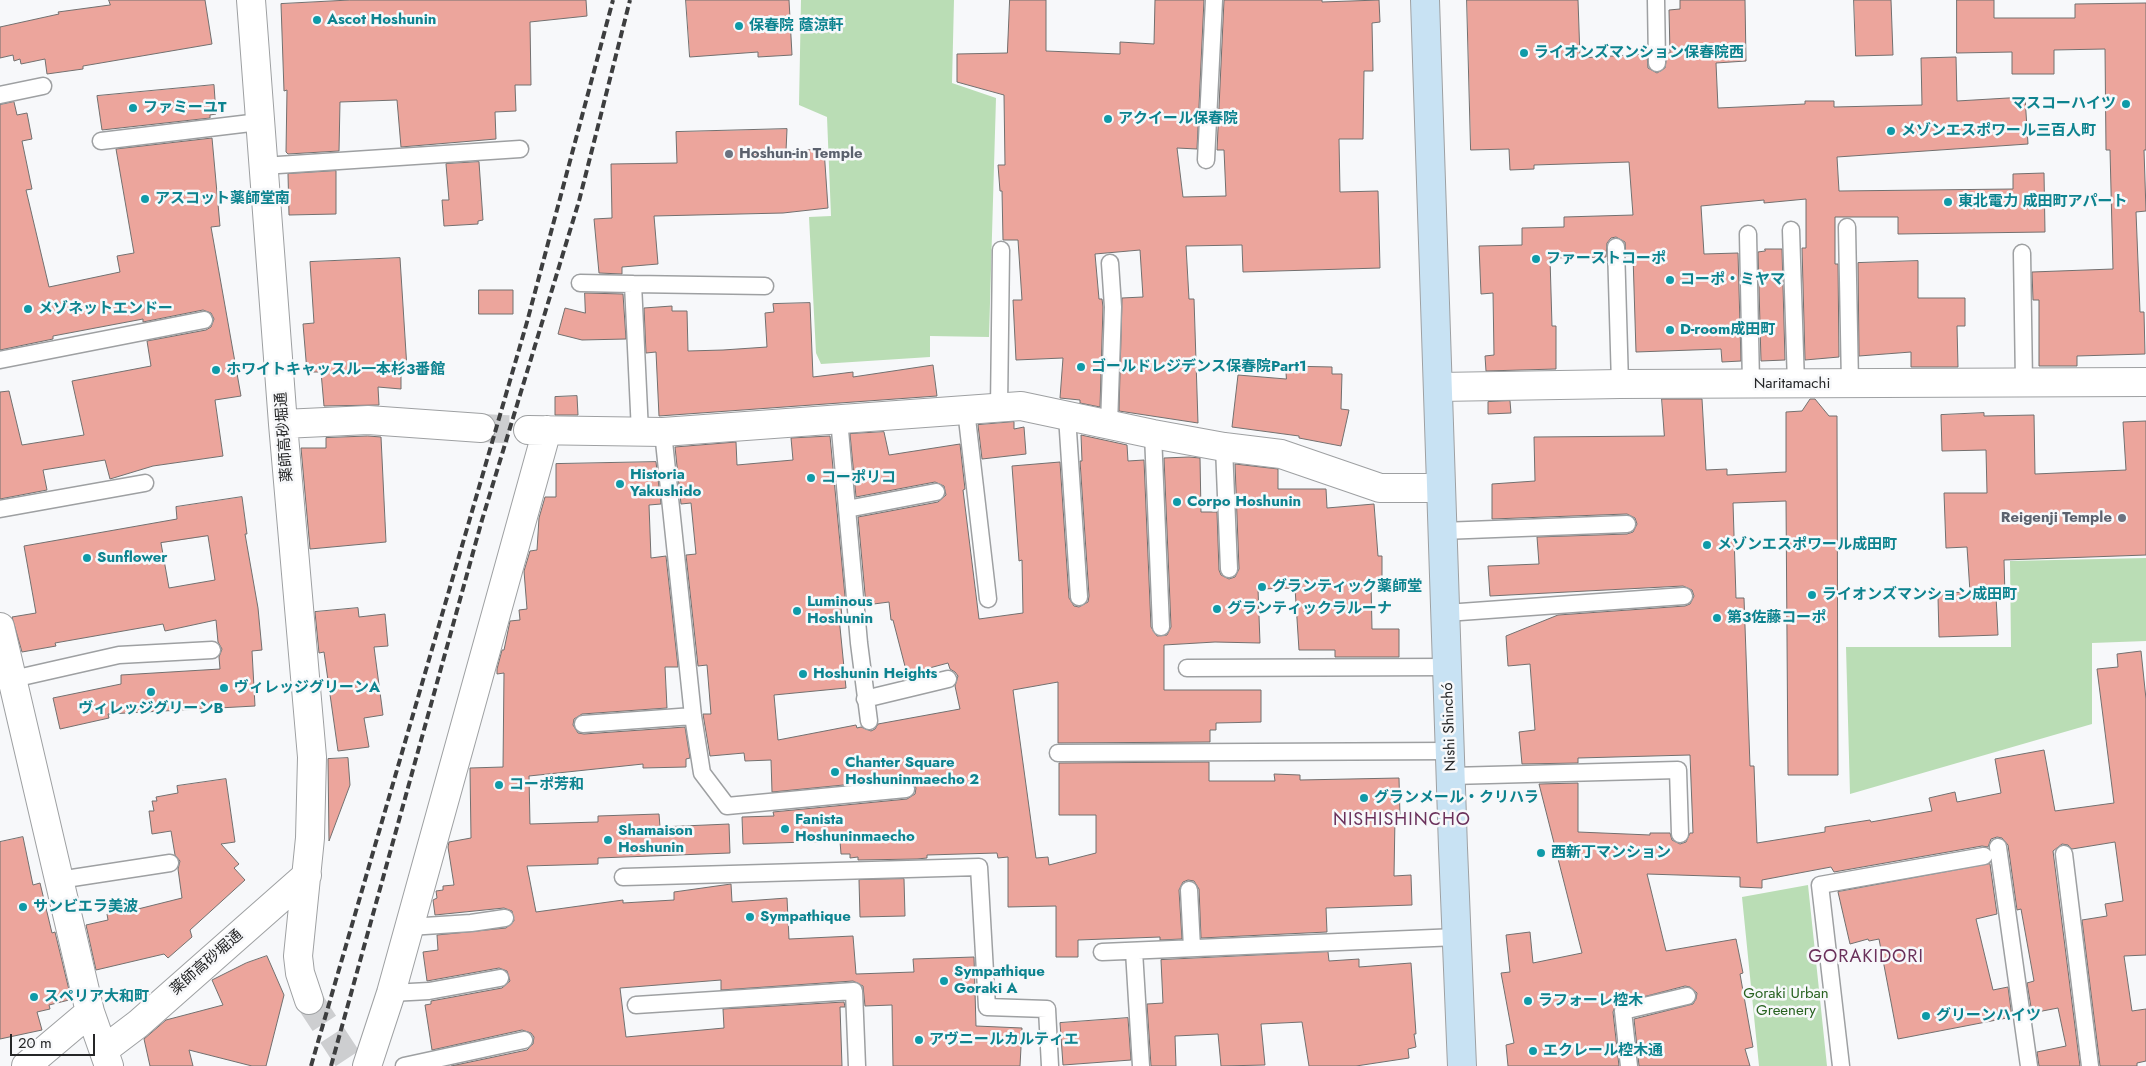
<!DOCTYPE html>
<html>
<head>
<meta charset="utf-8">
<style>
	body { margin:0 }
	#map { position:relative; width:2146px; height:1066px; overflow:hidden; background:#f7f8fa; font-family:Jost,sans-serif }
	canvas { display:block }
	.scale { position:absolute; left:10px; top:1034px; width:85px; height:22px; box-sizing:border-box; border:2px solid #252627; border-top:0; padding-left:6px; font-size:15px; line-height:18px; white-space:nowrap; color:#252627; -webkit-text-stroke:4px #f7f8fa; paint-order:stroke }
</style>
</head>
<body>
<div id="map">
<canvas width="2146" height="1066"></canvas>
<div class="scale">20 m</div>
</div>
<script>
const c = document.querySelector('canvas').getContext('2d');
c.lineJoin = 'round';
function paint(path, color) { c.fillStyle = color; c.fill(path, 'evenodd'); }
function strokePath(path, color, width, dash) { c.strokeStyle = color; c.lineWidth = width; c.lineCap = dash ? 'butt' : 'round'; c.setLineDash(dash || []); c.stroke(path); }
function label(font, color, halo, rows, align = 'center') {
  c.font = font + ' Jost,"Noto Sans JP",sans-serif'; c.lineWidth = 5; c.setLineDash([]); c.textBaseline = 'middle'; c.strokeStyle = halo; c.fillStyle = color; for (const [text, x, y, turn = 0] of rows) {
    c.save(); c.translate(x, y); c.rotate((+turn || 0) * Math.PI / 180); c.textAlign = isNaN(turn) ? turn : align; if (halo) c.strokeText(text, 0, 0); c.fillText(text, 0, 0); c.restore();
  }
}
paint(new Path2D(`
	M801 0H954L952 83 996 98 989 337 930 336V357L821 364 816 353 809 217 831 216 827 117 799 105Z
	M2146 558V641L2092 643V724L1850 794 1846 647H2011L2010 561Z
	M1808 885 1827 1066H1759L1742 897Z`), '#baddb5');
const building = new Path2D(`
	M109 0H205L212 44 83 66V69L47 74 45 59 21 64 20 59 14 61 13 55 0 58V27L59 14 58 12 110 5Z
	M350 0H586L587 16 530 22 531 85H515L516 111 495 112 496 139 401 147 397 100 340 102 339 151 288 154 286 152 287 90 284 91 281 4Z
	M686 0H789L792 55 758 57V52L690 57Z
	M1010 0H1046V51L1120 54V42L1154 44 1155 0H1204L1197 149 1177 148 1183 197 1226 196 1224 150H1217L1224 0H1322V2L1379 0 1380 22 1372 23 1373 71H1364L1363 139H1339L1340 192 1378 191 1380 268 1243 272 1242 245 1186 246 1189 299H1194L1198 423 1119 411 1122 298 1143 297 1140 250 1095 254 1099 299H1102L1103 307 1100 407 1080 403V400L1060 398 1063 358 1016 360 1013 300H1022L1018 240H1003L1002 191H1000L998 165H1005L1004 95 957 82V54L1007 53Z
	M1467 0H1578L1580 58 1647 54 1648 68 1657 73 1665 68 1667 53H1670L1669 10 1680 9V0H1745L1746 61 1716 63 1718 108 1805 104V101H1834V107L1922 105 1921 58 1956 57 1957 101 2025 97 2028 144 1837 157 1839 191 2013 189V174L2044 173 2045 232 1898 234V217H1835V264H1838L1839 357 1805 360 1802 248H1806V199L1764 203V200L1701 206 1704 254 1738 253 1741 361 1722 362 1721 349 1636 352 1633 256H1626L1625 242 1616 237 1611 238 1607 243 1606 257 1550 258 1552 326H1556V369L1486 371 1485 356 1494 355 1493 293 1481 294 1479 246 1522 245V228L1564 227V217L1633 215 1629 162 1534 165V169L1510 170 1509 149 1471 150Z
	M1854 0H1891L1893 55 1856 56Z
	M1957 0H1994V18H2075V4L2146 3V150H2144L2146 211 2136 212 2140 312H2144L2145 354 2077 356V366H2039V300H2033L2032 272 2113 269 2110 150H2106L2105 49 2054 50V74H2012V52L1957 53Z
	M214 85 216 114 210 115V118L102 130 97 96Z
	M14 102 17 115 27 113 32 139 22 141 32 189 26 190 49 287 120 272 117 256 134 253 116 149 212 138 220 226 211 227 241 396 215 400 223 456 153 466 110 479 105 460 43 470 47 490 0 499V392L9 391 22 445 84 435 72 381 151 366 147 341 206 330 211 327 214 319 211 313 203 310 143 322V319L53 336V339L0 350V105Z
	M787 129 786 151 824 149 828 208 783 213 654 216 658 264 622 267V274L599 273 594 219 612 218 611 164 677 163 676 132Z
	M479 162 483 220 478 221V224L444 226 442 200H449L446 164Z
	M336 171V214L289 215 288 174Z
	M1765 249H1782L1785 360 1761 361 1758 252 1765 251Z
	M400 258 407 369H401V389L378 387 379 405 324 406 321 372H307L303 324 314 323 310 262Z
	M1918 261V298H1965V326H1957L1958 367H1911V352L1859 356 1858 263Z
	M479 290H513V314H479Z
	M585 293 623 294 626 339 582 340 558 334 565 308 585 313Z
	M810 303 813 377 853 372V377L933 365 937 396 659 416 656 352 646 353 644 308 672 306V311H687L688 351 723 350 767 347 765 313 774 312 773 304Z
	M1286 366 1332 367V374H1342L1341 409 1349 410 1341 446 1299 438V436L1232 427 1238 375 1286 379Z
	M577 396 578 415H555V397Z
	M1662 399H1702L1706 470 1727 469V475L1786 472V412L1802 411 1810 399H1815L1829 416H1837L1838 775H1788L1786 501 1733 503 1736 598H1744L1750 766H1754L1757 843 1825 832V827L1870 820 1871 822 1932 811 1929 798 1955 792 1957 802 2001 793 1995 759 2044 750 2055 811 2114 803 2097 669 2118 667 2117 654 2141 651 2146 699V955L2124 956 2132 1011 2146 1009V1061L2137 1063V1066H2100L2082 920 2107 916 2105 904 2123 901 2115 842 2072 849 2068 845 2062 844 2053 851 2080 1066H2039L2037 1052 2066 1046 2058 1008 2032 1013 2027 983 2034 981 2021 909 2017 910 2008 845 2002 838 1997 837 1991 839 1988 847 1982 846 1834 872 1831 867 1762 880V888L1740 887V877L1647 874 1666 951 1736 939 1743 973 1740 974 1753 1047 1745 1049 1750 1066H1639L1634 1019 1693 1004 1696 999 1697 993 1690 987 1685 986 1616 1004 1613 1012 1619 1066H1508L1506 1045 1514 1043 1501 973 1510 972 1506 935 1530 932 1533 963 1582 953 1539 784 1578 783V832L1650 835V833H1670L1672 840 1680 844 1686 842 1690 833H1693L1690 755 1578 758V763L1522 764 1519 732 1535 730 1530 664 1508 666 1506 636 1558 615 1685 606 1690 604 1694 596 1692 590 1683 586 1490 596 1488 566 1539 564 1537 537 1627 534 1633 532 1637 524 1635 518 1627 514 1492 519V484L1535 481 1534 437 1664 436Z
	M1510 401 1511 413 1488 414V402Z
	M1984 413V416L2034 415 2035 474 2126 470 2123 422 2146 421V555L2004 560 2005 596H1996L1998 635 1939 637 1938 597H1940V593L1970 592 1967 547 1946 548 1944 493H1987L1986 450 1942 451 1941 415Z
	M1014 422V429L1024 427 1026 454 982 459 978 425Z
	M884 432 889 455 960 444 965 489 963 490 979 619 1023 613 1022 560 1019 561 1012 466 1060 462 1069 598 1074 606 1079 607 1088 602 1089 596 1080 461H1082L1081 435 1127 445 1128 461 1144 460 1151 627 1157 636 1167 635 1171 627 1164 458 1189 457 1200 458 1201 512H1217L1219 570 1221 575 1229 579 1235 577 1239 569 1235 464 1278 469V489H1326L1327 508 1374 504 1378 556H1382V583H1371L1372 629H1399V657H1335V650H1299L1295 588 1258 589 1260 643 1215 642 1164 645V690H1261V722L1216 723V730H1210V742L1058 743V682L1013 690 1036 858 1048 857 1049 865 1096 853V815H1059V763L1209 762V781H1275L1274 774 1300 775V780L1399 778 1400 817H1395L1394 876 1411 875 1412 905 1326 908 1327 932 1201 938 1199 889 1194 881 1188 880 1183 882 1179 890 1182 939 1160 940V937L1078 940V957H1056V906L1008 907V857L998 858 997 853 927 855V858L917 859 858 860V857L850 858V854H841L840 841 743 844 742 817 774 816 773 812 907 799 915 794 916 788 911 780 905 779 772 792 771 760 745 761 744 753 710 756 703 714H711L707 665 698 666 686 555 696 554 691 503 681 504 675 447 736 442 737 465 793 460 791 438 830 436 846 607H841L842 617H839L846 688 774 695 778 740 856 725 857 728 861 727 871 731 875 729 878 724 960 709 955 686 958 676 955 672 950 669 948 663 907 674 893 620H891L889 602 866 605 858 517 938 502 946 495 944 486 935 482 856 497 850 434Z
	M368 436 381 437 386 542 310 549 301 448H326V438Z
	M656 462 661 504 649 505 651 558 666 556 678 667H665L667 708 582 714 574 719 573 725 578 733 584 734 685 727 690 758 686 759V767L643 768V764L529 776 530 824 598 822V816L659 814 660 827 729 824 730 853 598 858V864L527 866 536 912 623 900V903L674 900V892L731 884 732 902 787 898 789 939 853 936 856 974 914 972 913 959 974 957 976 1026 1022 1028 1020 1066H893L892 1005 865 1006 863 986 853 981 721 990V980L620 988 626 1037 724 1028 723 1009 844 1002 845 1007H840L842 1066H451L527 1050 533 1044 534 1037 531 1033 522 1030 432 1050 425 1005 431 1004V1001L502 988 510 981 507 971 499 968 427 981 423 952 438 950 437 935 506 928 514 921 512 911 504 908 435 915 433 900 437 898 436 891 443 890V886L454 885 448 847 449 842 471 838 470 768 503 767 504 673 497 674V669L502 650H504L510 621 520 620 519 610 527 609 524 571 530 551 537 550 539 518 545 497H556V464Z
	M242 497 247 534H245L258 608 262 650 252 651 255 706 108 714 109 718 60 729 53 698 121 684V675L220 669 219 657 222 649 218 642 216 620 165 631 163 624 55 643 56 646 22 652 12 617 36 613 24 546 177 519 176 507ZM208 536 215 580 169 588 161 543Z
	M358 608 359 617 385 614 388 646 374 647 383 715 364 718 369 747 338 751 324 652 319 653 315 612Z
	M348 758 350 785 329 841 328 759Z
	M226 779 235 842 221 844 239 864 234 868 245 880 190 930 192 937 168 958 164 954 96 970 86 925 108 920 107 914 129 908 130 911 182 898 178 869 180 861 175 855 171 831 152 834 149 811H154L152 801H157L156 797 178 793 177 786Z
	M23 837 33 885 40 883 52 933 55 932 70 994 67 995 69 1000 49 1005 50 1009 37 1012 42 1030 0 1039V842Z
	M1990 864 1997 914 1976 919 1993 990 2008 987 2012 1017 1898 1039 1879 939 1869 941 1868 939 1850 944 1838 892Z
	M904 879 905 916 860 917 859 880Z
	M1328 952 1329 961 1359 959V967L1411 963 1416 1034H1414L1416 1047 1408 1049 1409 1058 1356 1066H1309L1302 1022 1261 1024 1265 1065 1221 1066 1218 1034 1175 1036 1176 1066H1151L1147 1004 1163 1003 1161 960Z
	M267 956 284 995 266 1066H252L189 1050 193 1066H150L144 1039 166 1020 223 1005 212 980 246 963Z
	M1128 1018 1131 1060 1063 1065 1060 1023Z`);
paint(building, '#eca59c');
strokePath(building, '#72706f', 1);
strokePath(new Path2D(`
	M481 428 528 430
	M309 1000 349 1061`), '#cdced0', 28, [28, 14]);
const lane = new Path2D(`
	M1656 0 1657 63
	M0 95 43 86
	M101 141 259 122
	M1206 160 1214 0
	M263 166 520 149
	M1847 227 1850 384
	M1791 230 1796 384
	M1748 234 1751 384
	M1616 247 1620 384
	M2022 253 2024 383
	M580 283 633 284 640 432
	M633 284 765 286
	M0 360 204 320
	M999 408 1001 250
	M966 410 988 599
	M1067 416 1079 597
	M839 419 859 643 869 721
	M1109 425 1113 307 1110 263
	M663 432 693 716 702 773 727 806 906 789
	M1153 434 1161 627
	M1224 447 1229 569
	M0 509 145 483
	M847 509 936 492
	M1442 531 1627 524
	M1446 613 1684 596
	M1187 668 1448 667
	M13 679 119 655 212 650
	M865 699 948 679
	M583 724 693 716
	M1058 753 1450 751
	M1451 776 1678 770 1680 834
	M1998 847 2029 1066
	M2064 854 2090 1066
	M623 877 979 867 987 1007 1047 1009 1050 1066
	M59 880 170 863
	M1189 890 1192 948
	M409 927 471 923 505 918
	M1134 951 1141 1066
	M1102 952 1457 937
	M391 993 429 991 500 978
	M636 1005 854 991 857 1066
	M404 1066 524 1040
	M1629 1066 1623 1011 1687 996
	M1841 1066 1820 885 1984 856`);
const street = new Path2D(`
	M251 0 283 424 312 757 310 838 298 956 300 973 309 1000
	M1438 387 1620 384 2146 382
	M283 424 368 420 481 428
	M528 430 663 432 1021 406 1153 434 1224 447 1281 454 1380 488H1441
	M0 627 90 1012 109 1066
	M105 1049 138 1024 307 875
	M26 1066 90 1012
	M367 1066 391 993 547 430`);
const secondary = new Path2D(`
	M1425 0 1453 848 1462 1066`);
strokePath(lane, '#9ea0a2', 19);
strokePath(street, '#9ea0a2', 30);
strokePath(secondary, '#9ea0a2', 30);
strokePath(lane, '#fff', 16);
strokePath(street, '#fff', 28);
strokePath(secondary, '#c8e2f3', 28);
strokePath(new Path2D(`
	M311 1066 527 322 613 0
	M331 1066 482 520 579 201 630 0`), '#3d3e3f', 4, [8, 4]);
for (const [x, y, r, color] of [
	[317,20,5,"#0f9aa8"],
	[739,26,5,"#0f9aa8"],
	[1524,53,5,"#0f9aa8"],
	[2126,104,5,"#0f9aa8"],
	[133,108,5,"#0f9aa8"],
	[1108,119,5,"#0f9aa8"],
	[1891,131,5,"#0f9aa8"],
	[729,154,5,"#6b7280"],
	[145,199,5,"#0f9aa8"],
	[1948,202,5,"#0f9aa8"],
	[1536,259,5,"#0f9aa8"],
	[1670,280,5,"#0f9aa8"],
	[28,309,5,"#0f9aa8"],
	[1670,330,5,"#0f9aa8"],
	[1081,367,5,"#0f9aa8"],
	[216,370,5,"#0f9aa8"],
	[811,478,5,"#0f9aa8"],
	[620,484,5,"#0f9aa8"],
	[1177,502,5,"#0f9aa8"],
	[2122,518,5,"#6b7280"],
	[1707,545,5,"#0f9aa8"],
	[87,558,5,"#0f9aa8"],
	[1262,587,5,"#0f9aa8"],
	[1812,595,5,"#0f9aa8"],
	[1217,609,5,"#0f9aa8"],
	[797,611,5,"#0f9aa8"],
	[1717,618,5,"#0f9aa8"],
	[803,674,5,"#0f9aa8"],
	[224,688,5,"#0f9aa8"],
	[151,692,5,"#0f9aa8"],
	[835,772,5,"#0f9aa8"],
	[499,785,5,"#0f9aa8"],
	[1364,798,5,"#0f9aa8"],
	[785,829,5,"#0f9aa8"],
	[608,840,5,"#0f9aa8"],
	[1541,853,5,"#0f9aa8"],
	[23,907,5,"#0f9aa8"],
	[750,917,5,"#0f9aa8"],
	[944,981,5,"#0f9aa8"],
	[34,997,5,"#0f9aa8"],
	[1528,1001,5,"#0f9aa8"],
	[1926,1016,5,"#0f9aa8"],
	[919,1040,5,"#0f9aa8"],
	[1533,1051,5,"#0f9aa8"]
]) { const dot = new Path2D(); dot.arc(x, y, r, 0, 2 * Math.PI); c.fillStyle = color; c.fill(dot); strokePath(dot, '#f7f8fa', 2); }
label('bold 15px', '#0d838f', '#f7f8fa', [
	["Ascot Hoshunin",327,20],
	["保春院 蔭涼軒",749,26],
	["ライオンズマンション保春院西",1534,53],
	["マスコーハイツ",2116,104,"right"],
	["ファミーユT",143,108],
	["アクイール保春院",1118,119],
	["メゾンエスポワール三百人町",1901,131],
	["アスコット薬師堂南",155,199],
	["東北電力 成田町アパート",1958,202],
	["ファーストコーポ",1546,259],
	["コーポ・ミヤマ",1680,280],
	["メゾネットエンドー",38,309],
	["D-room成田町",1680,330],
	["ゴールドレジデンス保春院Part1",1091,367],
	["ホワイトキャッスル一本杉3番館",226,370],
	["Historia",630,475],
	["Yakushido",630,492],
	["コーポリコ",821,478],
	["Corpo Hoshunin",1187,502],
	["メゾンエスポワール成田町",1717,545],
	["Sunflower",97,558],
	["グランティック薬師堂",1272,587],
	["ライオンズマンション成田町",1822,595],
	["Luminous",807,602],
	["Hoshunin",807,619],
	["グランティックラルーナ",1227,609],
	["第3佐藤コーポ",1727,618],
	["Hoshunin Heights",813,674],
	["ヴィレッジグリーンA",234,688],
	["ヴィレッジグリーンB",151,709,"center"],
	["Chanter Square",845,763],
	["Hoshuninmaecho 2",845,780],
	["コーポ芳和",509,785],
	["グランメール・クリハラ",1374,798],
	["Fanista",795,820],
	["Hoshuninmaecho",795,837],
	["Shamaison",618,831],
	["Hoshunin",618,848],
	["西新丁マンション",1551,853],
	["サンビエラ美波",33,907],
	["Sympathique",760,917],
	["Sympathique",954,972],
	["Goraki A",954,989],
	["スペリア大和町",44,997],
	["ラフォーレ椌木",1538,1001],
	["グリーンハイツ",1936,1016],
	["アヴニールカルティエ",929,1040],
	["エクレール椌木通",1543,1051]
], 'left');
label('bold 15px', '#5b616d', '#f7f8fa', [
	["Hoshun-in Temple",739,154],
	["Reigenji Temple",2112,518,"right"]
], 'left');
label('15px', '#252627', '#f7f8fa', [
	["Naritamachi",1792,384],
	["薬師高砂堀通",285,437,-94],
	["Nishi Shinchó",1450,727,-92],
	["薬師高砂堀通",207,963,-41]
]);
label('15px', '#27611f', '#f7f8fa', [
	["Goraki Urban",1786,994],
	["Greenery",1786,1011]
]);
c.letterSpacing = '1px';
label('18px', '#6a315b', '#f7f8fa', [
	["NISHISHINCHO",1402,821],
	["GORAKIDORI",1866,958]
]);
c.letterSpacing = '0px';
</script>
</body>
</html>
